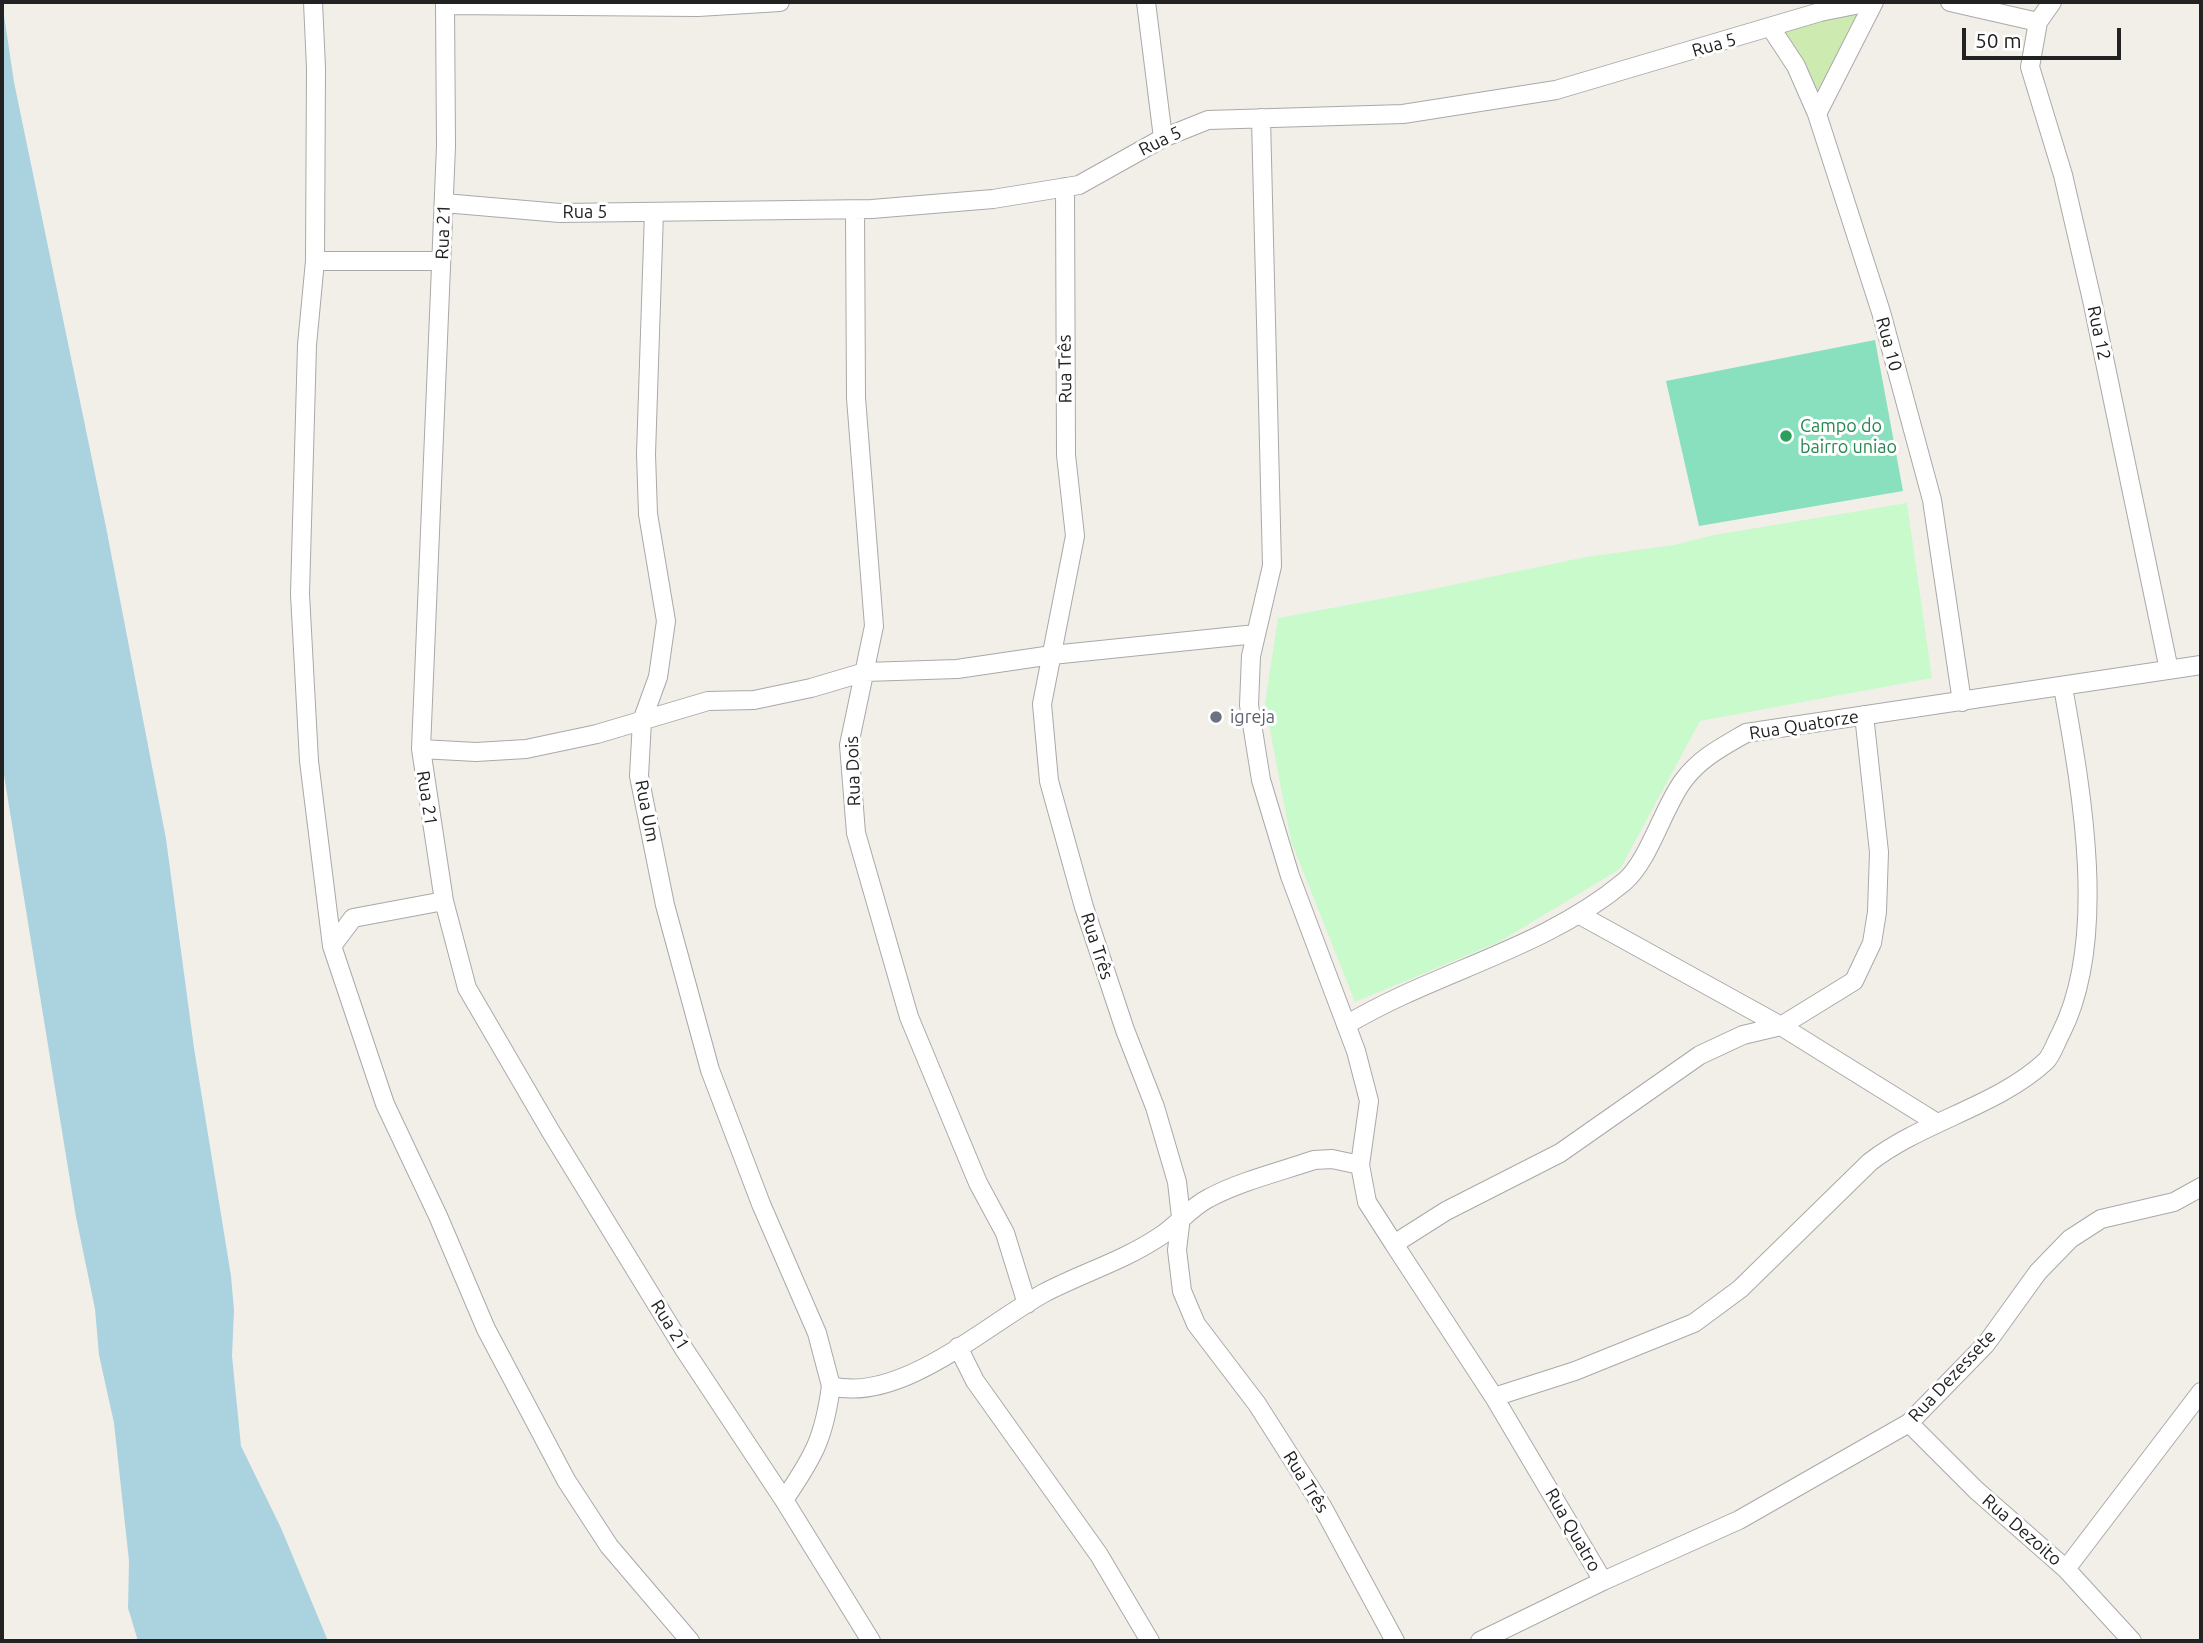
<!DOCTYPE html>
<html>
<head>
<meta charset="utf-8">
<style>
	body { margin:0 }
	#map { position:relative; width:2203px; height:1643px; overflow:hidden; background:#f2efe9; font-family:Ubuntu,sans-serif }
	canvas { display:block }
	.frame { position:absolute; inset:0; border:4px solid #222; pointer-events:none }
	.scale { position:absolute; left:1962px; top:28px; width:159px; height:32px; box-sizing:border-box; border:4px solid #222; border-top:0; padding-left:9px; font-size:21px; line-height:24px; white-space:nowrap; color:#222; -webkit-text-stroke:5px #fff; paint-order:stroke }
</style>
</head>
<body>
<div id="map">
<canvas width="2203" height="1643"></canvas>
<div class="frame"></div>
<div class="scale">50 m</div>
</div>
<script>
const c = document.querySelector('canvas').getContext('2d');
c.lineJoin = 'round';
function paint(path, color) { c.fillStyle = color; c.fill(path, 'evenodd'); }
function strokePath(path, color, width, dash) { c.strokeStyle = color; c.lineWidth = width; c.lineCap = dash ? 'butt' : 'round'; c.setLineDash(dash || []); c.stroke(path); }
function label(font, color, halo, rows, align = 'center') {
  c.font = font + ' Ubuntu,sans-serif'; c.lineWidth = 6; c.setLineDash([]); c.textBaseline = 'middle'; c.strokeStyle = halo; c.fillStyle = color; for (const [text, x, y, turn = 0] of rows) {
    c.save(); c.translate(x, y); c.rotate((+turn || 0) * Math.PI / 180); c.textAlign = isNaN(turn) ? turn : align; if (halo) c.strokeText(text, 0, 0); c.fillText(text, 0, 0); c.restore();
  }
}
paint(new Path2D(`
	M1865 9 1819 101 1778 31Z`), '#cdebb0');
paint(new Path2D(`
	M1907 503 1932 678 1700 721 1620 869 1499 942 1355 1002 1291 841 1265 703 1278 618 1423 591 1586 557 1674 545 1714 535Z`), '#c8facc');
paint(new Path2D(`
	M1875 340 1903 491 1699 526 1666 381Z`), '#88e0be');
paint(new Path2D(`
	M2 2 14 82 106 527 166 839 194 1048 231 1276 234 1310 232 1356 241 1446 281 1528 328 1641H138L128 1608 129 1561 114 1423 99 1355 95 1309 76 1217 2 763Z`), '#aad3df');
const minor = new Path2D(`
	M313 2 316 68 315 261 307 345 300 594 309 761 332 946 385 1104 438 1216 486 1329 566 1480 609 1546 690 1641
	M445 2 446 146 421 749 444 901 467 988 551 1132 684 1349 784 1500
	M1146 2 1163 138
	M1874 2 1817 114 1881 312 1932 500 1962 702
	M1950 2 2038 22
	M2052 2 2038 22 2030 67 2063 175 2092 300 2169 670
	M445 5 698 7 780 2
	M1771 28 1796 66 1817 114
	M1065 187 1066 455 1075 536 1042 704 1049 781 1084 907 1125 1030 1155 1107 1177 1182 1181 1217 1177 1250 1182 1291 1196 1324 1257 1404 1322 1506 1395 1641
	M444 203 560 213 872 209 993 199 1079 185 1163 138 1208 120 1403 114 1556 90 1820 12 1870 2
	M855 210 856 398 874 626 849 745 856 833 909 1017 978 1183 1005 1233 1027 1304
	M654 212 646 454 648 514 666 621 658 677 642 721 639 776 665 905 710 1070 761 1204 817 1333 831 1386
	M315 261H441
	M1864 715 1879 852 1877 912 1872 943 1854 981 1781 1026 1743 1035 1700 1055 1560 1153 1446 1211 1394 1244 1494 1397 1575 1371 1694 1323 1740 1289 1870 1162C1923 1121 1998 1106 2046 1061 2052 1055 2056 1042 2061 1033 2109 938 2081 788 2063 687
	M421 749 476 752 526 749 597 734 708 701 754 700 811 688 865 672 957 669 1052 655 1256 634
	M1580 915 1781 1026 1937 1123
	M332 946 353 918 444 901
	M1346 1025C1436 971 1542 950 1624 882 1649 861 1663 808 1683 781 1700 758 1722 747 1746 733L2201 665
	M1360 1165 1367 1202 1394 1244
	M958 1347 975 1381 1099 1555 1150 1641
	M1909 1423 1976 1490 2066 1569 2201 1392
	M2066 1569 2132 1641
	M1603 1581 1739 1520 1909 1423 1986 1344 2038 1272 2070 1239 2101 1219 2174 1202 2201 1187
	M871 1641 784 1500C814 1456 824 1438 831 1386 900 1404 986 1325 1044 1293 1082 1273 1123 1261 1159 1237 1177 1226 1189 1208 1209 1198 1241 1181 1279 1172 1314 1160L1332 1159 1360 1165 1369 1101 1356 1051 1290 876 1261 780 1249 705 1251 656 1272 566 1261 118
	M1480 1641 1603 1581 1494 1397`);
strokePath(minor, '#a9a9a9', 20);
strokePath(minor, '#fff', 18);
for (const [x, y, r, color] of [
	[1786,436,7,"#2e9e5b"],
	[1216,717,7,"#6b7280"]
]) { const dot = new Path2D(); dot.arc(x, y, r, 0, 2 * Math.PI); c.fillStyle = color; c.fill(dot); strokePath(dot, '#fff', 2.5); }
label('18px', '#222', '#fff', [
	["Rua 5",1714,45,-16],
	["Rua 5",1160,141,-26],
	["Rua 5",585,212],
	["Rua 21",443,232,-88],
	["Rua 12",2099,333,78],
	["Rua 10",1889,344,75],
	["Rua Três",1065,369,-91],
	["Rua Quatorze",1804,725,-9],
	["Rua Dois",853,771,-92],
	["Rua 21",427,798,81],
	["Rua Um",647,811,79],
	["Rua Três",1097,946,72],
	["Rua 21",670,1325,58],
	["Rua Dezessete",1952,1376,-47],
	["Rua Três",1306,1482,58],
	["Rua Quatro",1573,1530,60],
	["Rua Dezoito",2022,1530,41]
]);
label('18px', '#27864d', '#fff', [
	["Campo do",1800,426],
	["bairro uniao",1800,447]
], 'left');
label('18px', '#5b616d', '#fff', [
	["igreja",1230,717]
], 'left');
</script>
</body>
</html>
